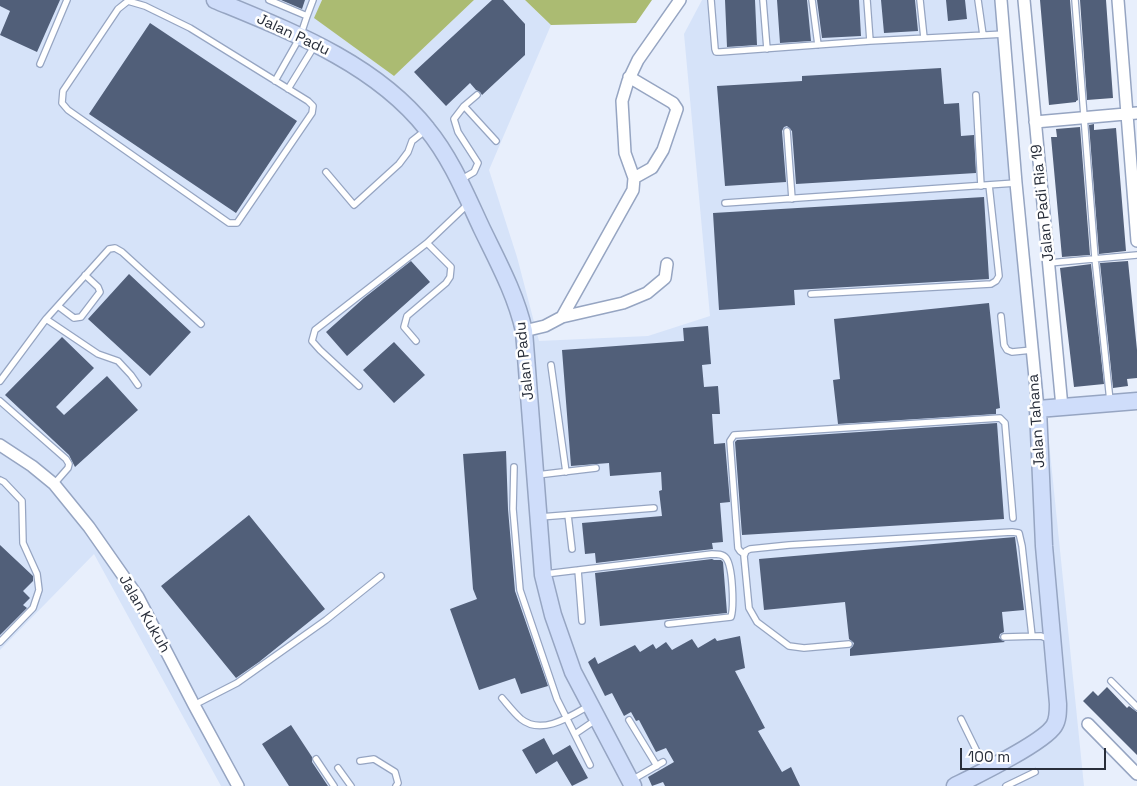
<!DOCTYPE html>
<html>
<head>
<meta charset="utf-8">
<style>
	body { margin:0 }
	#map { position:relative; width:1137px; height:786px; overflow:hidden; background:#e8effc; font-family:"Space Grotesk",sans-serif }
	canvas { display:block }
	.scale { position:absolute; left:960px; top:748px; width:146px; height:22px; box-sizing:border-box; border:2px solid #282e3a; border-top:0; padding-left:6px; font-size:15px; line-height:18px; white-space:nowrap; color:#282e3a; -webkit-text-stroke:4px #fff; paint-order:stroke }
</style>
</head>
<body>
<div id="map">
<canvas width="1137" height="786"></canvas>
<div class="scale">100 m</div>
</div>
<script>
const c = document.querySelector('canvas').getContext('2d');
c.lineJoin = 'round';
function paint(path, color) { c.fillStyle = color; c.fill(path, 'evenodd'); }
function strokePath(path, color, width, dash) { c.strokeStyle = color; c.lineWidth = width; c.lineCap = dash ? 'butt' : 'round'; c.setLineDash(dash || []); c.stroke(path); }
function label(font, color, halo, rows, align = 'center') {
  c.font = font + ' "Space Grotesk",sans-serif'; c.lineWidth = 5; c.setLineDash([]); c.textBaseline = 'middle'; c.strokeStyle = halo; c.fillStyle = color; for (const [text, x, y, turn = 0] of rows) {
    c.save(); c.translate(x, y); c.rotate((+turn || 0) * Math.PI / 180); c.textAlign = isNaN(turn) ? turn : align; if (halo) c.strokeText(text, 0, 0); c.fillText(text, 0, 0); c.restore();
  }
}
paint(new Path2D(`
	M0 0H322L315 18 394 76 474 0H525L551 25 489 170 517 257 539 341 648 336 710 316 684 34 702 0H1004L1084 786H221L94 554 0 650Z`), '#d6e3f9');
paint(new Path2D(`
	M322 0H474L394 76 314 18Z
	M525 0H652L636 23 551 25Z`), '#abbb72');
paint(new Path2D(`
	M0 0H60L37 52 0 35 10 11 0 6Z
	M281 0H305L302 9Z
	M492 0H503L525 24V55L482 95 480 92 476 90 470 83 446 106 414 72Z
	M725 0H755L757 45 727 47Z
	M777 0H807L811 41 780 43Z
	M817 0H859L861 36 822 38Z
	M881 0H915L918 31 884 33Z
	M946 0H965L967 19 948 21Z
	M1040 0H1070L1078 100 1076 101V102L1049 105Z
	M1080 0H1106L1113 98 1087 100Z
	M150 23 297 121 236 213 89 114Z
	M941 68 944 104 959 103 961 136 974 135 976 173 796 184 792 131 787 126 784 127 782 131 786 182 725 186 717 86 802 81V76Z
	M1094 124V130L1116 128 1126 251 1099 254 1089 125Z
	M1080 127 1090 255 1062 257 1051 137H1057L1056 129Z
	M984 197 989 279 794 290 795 305 719 310 713 213Z
	M411 261 430 282 347 356 326 332 364 298Z
	M1128 261 1137 350V378L1127 379 1128 386 1113 388 1100 263Z
	M1091 264 1104 384 1074 387 1060 268Z
	M129 274 191 332 150 376 88 319Z
	M989 303 1000 408 996 409V414L838 424 833 380 840 379 834 319Z
	M708 326 711 364 702 365 704 387 718 386 720 414H712L714 444 725 443 730 502 720 503 723 542 712 543 713 549 596 563 595 553 585 554 582 523 662 516 659 491 662 490 661 472 610 476 609 463 571 466 562 350 684 341 683 328Z
	M62 337 94 368 56 407 64 415 107 376 138 410 75 467 69 455 5 395Z
	M394 342 425 375 394 403 363 370Z
	M997 423 1004 519 742 535 735 442 737 440Z
	M506 451 508 509 515 591 548 686 521 694 515 678 479 690 450 609 477 599 473 589 463 454Z
	M249 515 325 609 259 662 236 678 161 586Z
	M1015 537 1024 610 1002 612 1004 632 1000 634 999 638 1005 642 850 656V649L853 646 854 643 849 639 845 602 764 610 759 559Z
	M0 545 33 576V581L23 591 30 598 23 605 27 608 0 635Z
	M712 559 714 560H721L723 562 727 613 600 626 595 573Z
	M740 636 745 668 735 671 765 728 758 731 782 772 791 767 800 786H665L663 782 652 786 648 777 674 762 666 748 656 752 639 720 636 721 631 712 624 716 612 693 605 696 588 662 595 657 598 664 635 645 640 652 653 644 656 649 666 642 672 650 692 639 698 648 715 638 717 641Z
	M1107 687 1127 708 1129 706 1137 712V755L1083 701 1093 691 1098 696Z
	M291 725 312 757V762L328 786H289L262 744Z
	M544 738 553 755 570 745 588 778 572 786 557 761 536 774 522 750Z`), '#515f79');
const lane = new Path2D(`
	M269 0 307 16 313 0
	M711 0 715 49 716 52H720L870 41 1005 34
	M763 0 767 49
	M812 0 818 45
	M867 0 870 41
	M920 0 924 38
	M978 0 983 35
	M1075 0 1095 258 1110 401
	M128 1 145 6 190 28 308 101 313 106 312 113 237 223H229L68 110 62 103 63 91 118 9Z
	M40 64 67 0
	M275 81 300 37 307 16
	M288 89 315 45
	M976 95 981 186
	M464 106 496 141
	M787 131 792 199
	M326 172 354 205 399 164 408 152 412 141 426 130
	M462 179 474 172 478 163 458 132 454 119 464 106 477 95
	M725 203 1016 183
	M1049 263 1137 255
	M811 294 991 284 996 281 999 276 989 185
	M58 306 74 318 81 317 100 292 98 287 85 275
	M1001 316 1004 345 1007 350 1012 352 1032 350
	M46 319 98 354 118 361 131 375 138 385
	M416 341 404 327 407 316 446 283 450 277 451 267 427 243
	M551 365 566 472
	M0 381 46 319 109 249 115 248 122 252 201 324
	M359 386 320 350 312 341 315 330 427 243 468 204
	M0 401 66 459 69 464 68 468 54 484
	M514 467 513 509 520 590 557 699 590 765
	M537 475 596 468
	M0 480 4 482 22 501 23 543 37 574 39 590 33 608 0 642
	M568 515 572 549
	M540 517 654 508
	M744 554 740 551 738 548 730 441 734 435 1000 418 1005 423 1013 518
	M578 570 582 621
	M545 574 712 554C717 554 723 554 726 558 733 567 734 607 731 617L668 624
	M1004 637 1041 636 1051 640
	M849 644 804 648 789 646 757 622 749 608 744 556 746 551 750 549 789 545 1012 532 1019 533 1022 546 1032 636
	M1111 681 1137 707
	M502 698C508 705 514 713 521 719 542 736 571 716 590 705
	M194 705 237 683 326 620 381 576
	M961 719 985 768
	M629 720 657 766
	M575 734 597 719
	M316 759 334 786
	M360 761 374 759 395 772 398 783 396 786
	M338 768 351 786
	M632 780 663 762
	M1006 786 1035 772`);
const street = new Path2D(`
	M1001 0 1016 183 1038 409
	M1024 0 1062 407
	M1118 0 1137 241
	M629 77 673 103 677 109 663 150 652 168 634 178
	M1035 122 1137 113
	M562 317 633 190 634 178 625 153 622 101 628 81 638 60 680 0
	M524 331 545 326 562 317 623 303 647 293 665 278 667 264
	M0 445 32 466 54 484 89 527 138 597 194 705 238 786
	M1088 724 1137 774`);
const secondary = new Path2D(`
	M215 0C290 31 375 63 427 129 451 158 466 195 482 229 498 262 516 295 524 331L543 575 553 615 573 672 633 786
	M955 786C975 776 1043 743 1054 726 1058 720 1058 712 1058 704L1044 546 1038 409 1137 401`);
strokePath(lane, '#96a5c2', 8);
strokePath(street, '#96a5c2', 14);
strokePath(secondary, '#96a5c2', 19);
strokePath(lane, '#fff', 5.5);
strokePath(street, '#fff', 11);
strokePath(secondary, '#cfddfa', 16);
label('15px', '#282e3a', '#fff', [
	["Jalan Padu",293,35,25],
	["Jalan Padi Ria 19",1043,203,-96],
	["Jalan Padu",525,361,-96],
	["Jalan Tahana",1037,421,-94],
	["Jalan Kukuh",144,614,60]
]);
</script>
</body>
</html>
